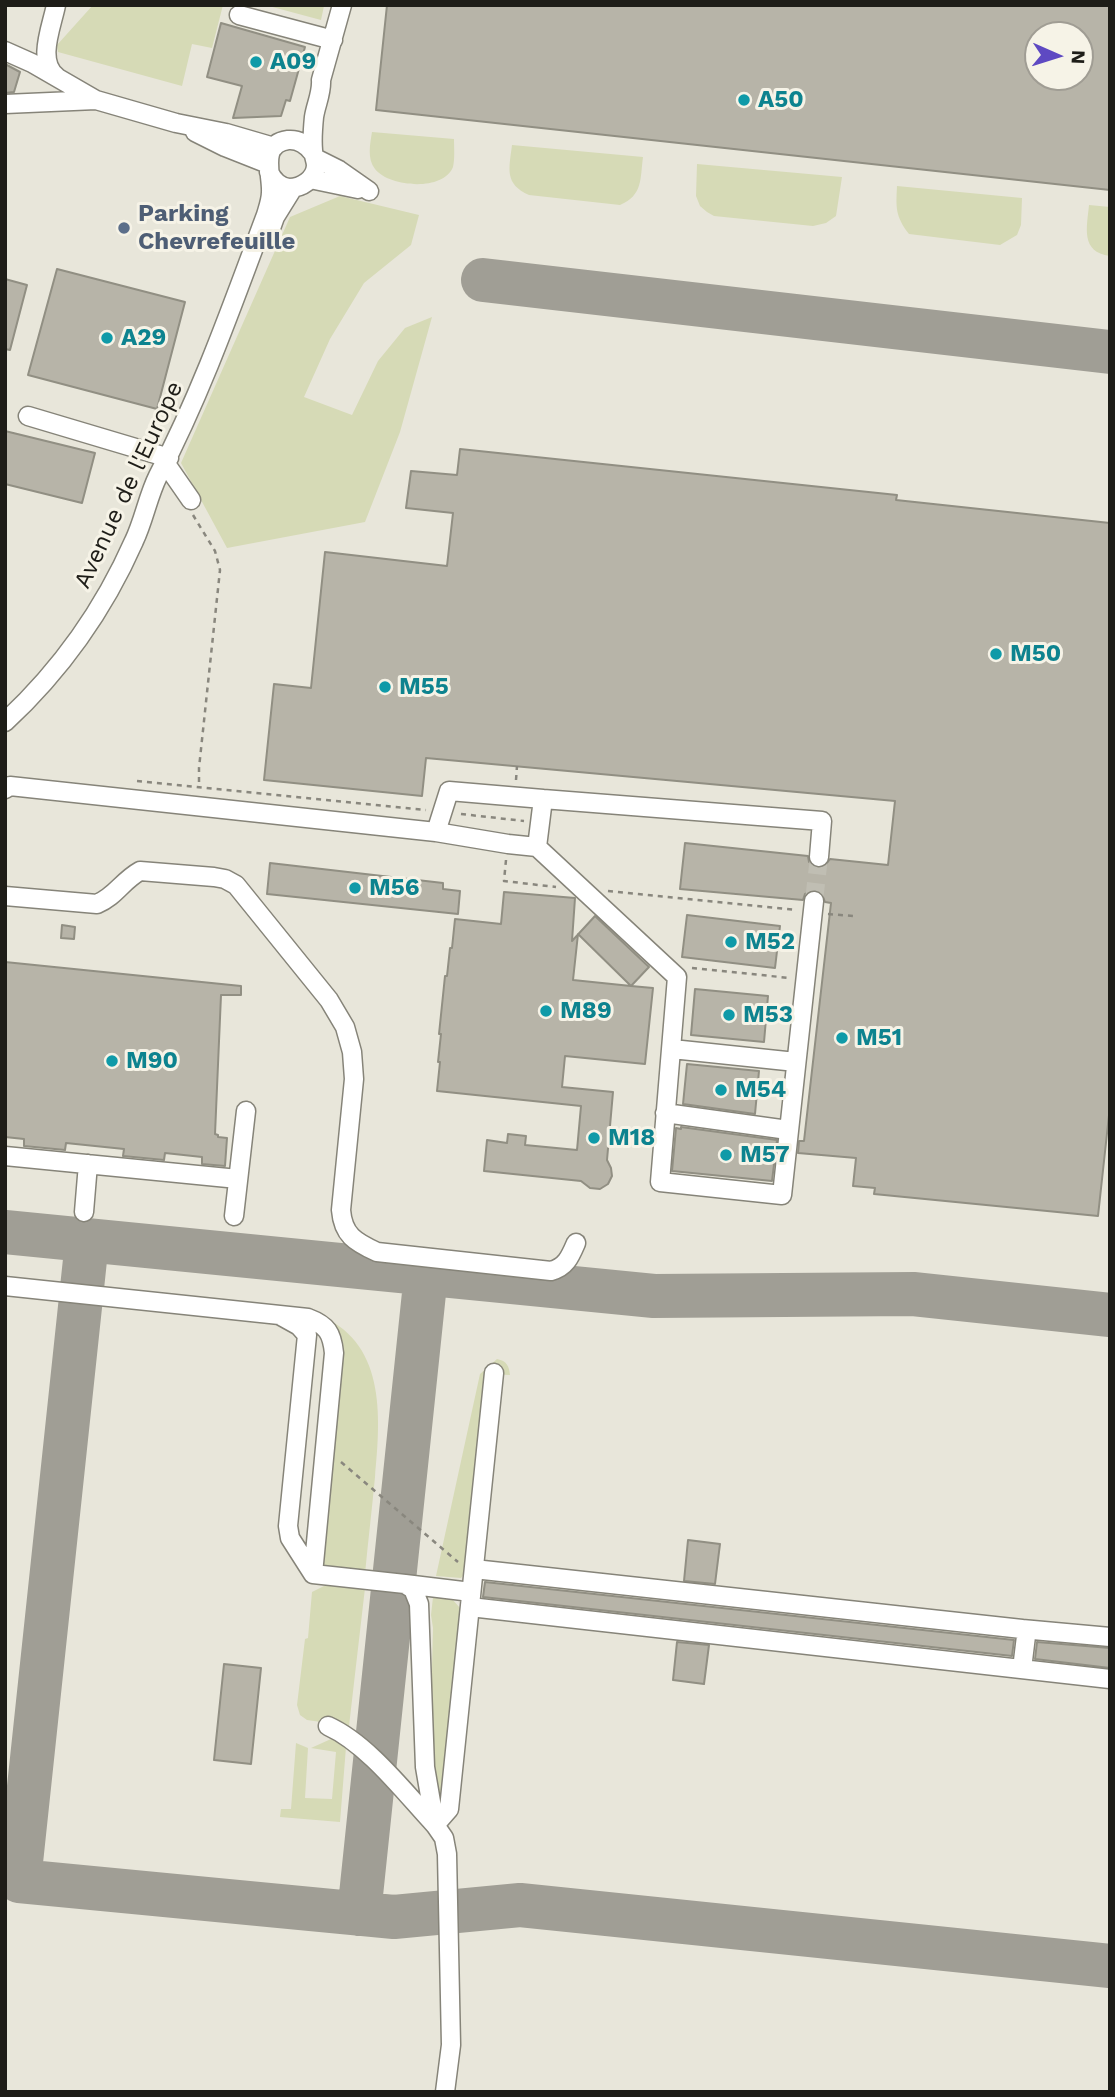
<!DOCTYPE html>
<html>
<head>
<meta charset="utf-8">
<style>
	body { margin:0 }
	#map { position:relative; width:1115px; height:2097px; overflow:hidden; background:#e8e6da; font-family:"Work Sans",sans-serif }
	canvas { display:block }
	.frame { position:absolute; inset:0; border:7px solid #1e1d18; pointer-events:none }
	.north { position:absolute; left:1024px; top:21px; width:70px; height:70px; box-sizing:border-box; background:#f6f3e7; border:2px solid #a09d94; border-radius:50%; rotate:93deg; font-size:19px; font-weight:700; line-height:28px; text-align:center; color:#1e1d18 }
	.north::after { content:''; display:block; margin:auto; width:24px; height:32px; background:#5e49c2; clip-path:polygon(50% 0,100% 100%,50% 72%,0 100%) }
</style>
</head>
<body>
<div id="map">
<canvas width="1115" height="2097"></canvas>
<div class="frame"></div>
<div class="north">N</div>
</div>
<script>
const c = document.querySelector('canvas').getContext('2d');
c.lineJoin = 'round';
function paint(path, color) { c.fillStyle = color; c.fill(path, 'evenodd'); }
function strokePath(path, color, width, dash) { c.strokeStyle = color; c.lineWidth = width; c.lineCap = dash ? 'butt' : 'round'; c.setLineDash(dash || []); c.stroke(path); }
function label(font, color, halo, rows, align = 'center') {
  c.font = font + ' "Work Sans",sans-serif'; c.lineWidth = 6; c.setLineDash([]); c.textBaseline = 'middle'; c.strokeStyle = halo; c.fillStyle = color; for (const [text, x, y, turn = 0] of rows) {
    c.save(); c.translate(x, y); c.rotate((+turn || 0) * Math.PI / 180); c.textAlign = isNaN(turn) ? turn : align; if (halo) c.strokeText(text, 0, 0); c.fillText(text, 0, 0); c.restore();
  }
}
paint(new Path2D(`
	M93 5H223L212 48 192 44 182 86 58 52 57 45Z
	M265 5H320L324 6 321 20Z
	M372 132 454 139C454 147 455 159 453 167 443 192 389 187 375 169 367 159 370 144 372 132Z
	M512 145 643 157C640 179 643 195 620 205L529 195C504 184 509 169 512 145Z
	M697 164 842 177 836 216 826 223 813 226 714 216 707 212 700 206 696 196Z
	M897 186 1022 198 1021 225 1017 235 1000 245 909 234C895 216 896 207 897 186Z
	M340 196 419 215 411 245 364 283 330 339 304 397 352 415 378 361 405 328 432 317 400 432 365 522 227 548 181 463 290 217Z
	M1089 205 1110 207V256C1080 252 1087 227 1089 205Z
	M316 1314C386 1340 381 1415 375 1477 372 1509 368 1541 365 1574L327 1567 322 1564 340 1347Z
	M497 1359C507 1361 509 1366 510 1375L485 1374 464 1574 461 1578 436 1576 480 1374Z
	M328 1584 365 1588 349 1726 307 1720 300 1715 297 1705 305 1639 308 1638 312 1592Z
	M433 1597 452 1599 460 1608 442 1799 434 1783 430 1747 433 1628 431 1615Z
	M331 1739 338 1740 346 1747 340 1822 280 1817 281 1809H291L296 1743 308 1748 305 1798 332 1799 336 1752 311 1748Z`), '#d6dab6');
strokePath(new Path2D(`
	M483 280 1110 352
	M5 1232 654 1296 913 1294 1110 1315
	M87 1241 19 1881 394 1917 520 1905 1110 1966
	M359 1914 426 1274`), '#a09e95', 44);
const building = new Path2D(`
	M387 5H1110V190L376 110ZM1038 35H1080V77H1038Z
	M221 23 305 47 290 101 286 100 281 116 233 118 242 86 207 77Z
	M5 64 20 72 14 92 5 93Z
	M57 269 185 302 157 409 28 375Z
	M5 279 27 285 10 350 5 349Z
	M5 431 95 453 82 503 5 484Z
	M460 449 897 495 896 500 1110 523V1106L1098 1216 874 1194 875 1188 853 1186 856 1158 798 1153 799 1141H804L831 903 825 902 821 892 815 890 805 894 803 900 680 889 685 843 808 856 809 862 817 868 824 867 830 859 888 865 895 801 426 758 422 796 264 780 274 684 311 688 325 552 447 566 453 513 406 508 411 471 457 475Z
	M270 863 443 883V889L460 891 458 914 267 894Z
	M504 892 575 898 572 941 595 916 649 967 631 986 653 988 645 1064 565 1056 562 1087 613 1092 607 1160 611 1168 612 1176 608 1184 600 1189 590 1188 581 1181 484 1171 487 1140 507 1143 508 1134 526 1136 525 1145 577 1150 581 1106 437 1091 440 1062H438L441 1034H439L445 976H447L450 948H452L455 919 501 924ZM578 934 631 986 573 980Z
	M687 915 780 926 775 968 682 957Z
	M62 925 75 927 74 939 61 938Z
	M5 962 241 986V995H221L215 1134 218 1135V1137L227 1138 225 1166 202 1164V1157L165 1153 164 1160 123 1156 124 1149 66 1143 65 1150 24 1146V1139L5 1137Z
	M695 989 768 996 764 1042 691 1035Z
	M687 1064 759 1071 755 1114 683 1104Z
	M681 1127 777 1140 772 1181 672 1171 676 1128 681 1129Z
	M688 1540 720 1544 715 1584 684 1581Z
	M485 1582 1014 1640 1012 1656 483 1597Z
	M677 1642 709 1645 704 1684 673 1680Z
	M1037 1642 1110 1648V1668L1035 1659Z
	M224 1664 261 1668 251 1764 214 1760Z`);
paint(building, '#b7b4a8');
strokePath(building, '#918f83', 2);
strokePath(new Path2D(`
	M814 901 819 857`), '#c0beb3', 18, [18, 9]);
const minor = new Path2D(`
	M56 5C52 26 36 62 57 77
	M239 15 333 40
	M5 51 32 63 96 100
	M5 104 96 100 176 123 226 133 274 147
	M195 132 225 147 268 164
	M315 158 339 170 369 191
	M269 172C273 180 279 187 289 188 302 188 315 179 316 166 316 160 313 155 313 150 312 139 313 127 314 117 316 104 322 93 321 80L342 5
	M310 179 358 189
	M270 231 275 217 293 188
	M28 416 169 458
	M166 464 191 500
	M5 722C60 671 104 609 134 541 144 520 148 496 158 476 202 392 233 303 266 215 268 208 271 200 271 192 272 174 259 144 288 140 299 139 306 144 312 152
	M5 789 10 786 436 832 508 844 537 847
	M436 832 449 791 543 799
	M5 896 97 904C116 896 122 881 140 871L214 877 225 879 236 885 329 1000 345 1027 352 1052 354 1079 341 1210C343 1235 355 1242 377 1252L551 1271C566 1267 570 1257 576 1243
	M814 901 782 1195 660 1182 677 977 537 847 543 799 822 821 819 857
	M672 1049 796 1062
	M665 1113 788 1130
	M5 1156 238 1179
	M84 1212 88 1164
	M234 1216 246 1111
	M5 1286 308 1318C327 1325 332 1333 334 1353L313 1574
	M281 1316 299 1326 307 1335 288 1526 290 1538 313 1574 405 1584 413 1589 419 1604 425 1767 435 1825 449 1809 494 1373
	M474 1569 1022 1629 1026 1636 1022 1669
	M405 1584 471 1592
	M470 1607 1110 1679
	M1022 1629 1110 1637
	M328 1726C368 1744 405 1793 435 1825L444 1838 447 1854 451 2045 445 2092`);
strokePath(minor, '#868479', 21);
strokePath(new Path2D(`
	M193 515 215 551 220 570 199 768V787
	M516 780 517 766
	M137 781 426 810
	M461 814 524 821
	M506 860 504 881 556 887
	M608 891 797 910
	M828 914 854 916
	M692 968 790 978
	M341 1462 458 1562`), '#89877e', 2.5, [5, 5]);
strokePath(minor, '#fff', 18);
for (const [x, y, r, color] of [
	[256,62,7,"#0f9aa8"],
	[744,100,7,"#0f9aa8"],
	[124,228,7,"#5c6f8a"],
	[107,338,7,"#0f9aa8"],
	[996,654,7,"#0f9aa8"],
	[385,687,7,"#0f9aa8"],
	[355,888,7,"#0f9aa8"],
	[731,942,7,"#0f9aa8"],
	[546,1011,7,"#0f9aa8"],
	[729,1015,7,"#0f9aa8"],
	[842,1038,7,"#0f9aa8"],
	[112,1061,7,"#0f9aa8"],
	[721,1090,7,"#0f9aa8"],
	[594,1138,7,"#0f9aa8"],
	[726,1155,7,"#0f9aa8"]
]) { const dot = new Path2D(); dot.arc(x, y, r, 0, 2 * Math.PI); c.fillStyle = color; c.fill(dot); strokePath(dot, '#f6f3e7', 2.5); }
label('bold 24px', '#0d838f', '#f6f3e7', [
	["A09",270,62],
	["A50",758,100],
	["A29",121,338],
	["M50",1010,654],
	["M55",399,687],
	["M56",369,888],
	["M52",745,942],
	["M89",560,1011],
	["M53",743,1015],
	["M51",856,1038],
	["M90",126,1061],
	["M54",735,1090],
	["M18",608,1138],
	["M57",740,1155]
], 'left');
label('bold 24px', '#4e5e75', '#f6f3e7', [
	["Parking",138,214],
	["Chevrefeuille",138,242]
], 'left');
label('24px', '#1e1d18', '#f6f3e7', [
	["Avenue de l'Europe",129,485,-65]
]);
</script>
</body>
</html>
